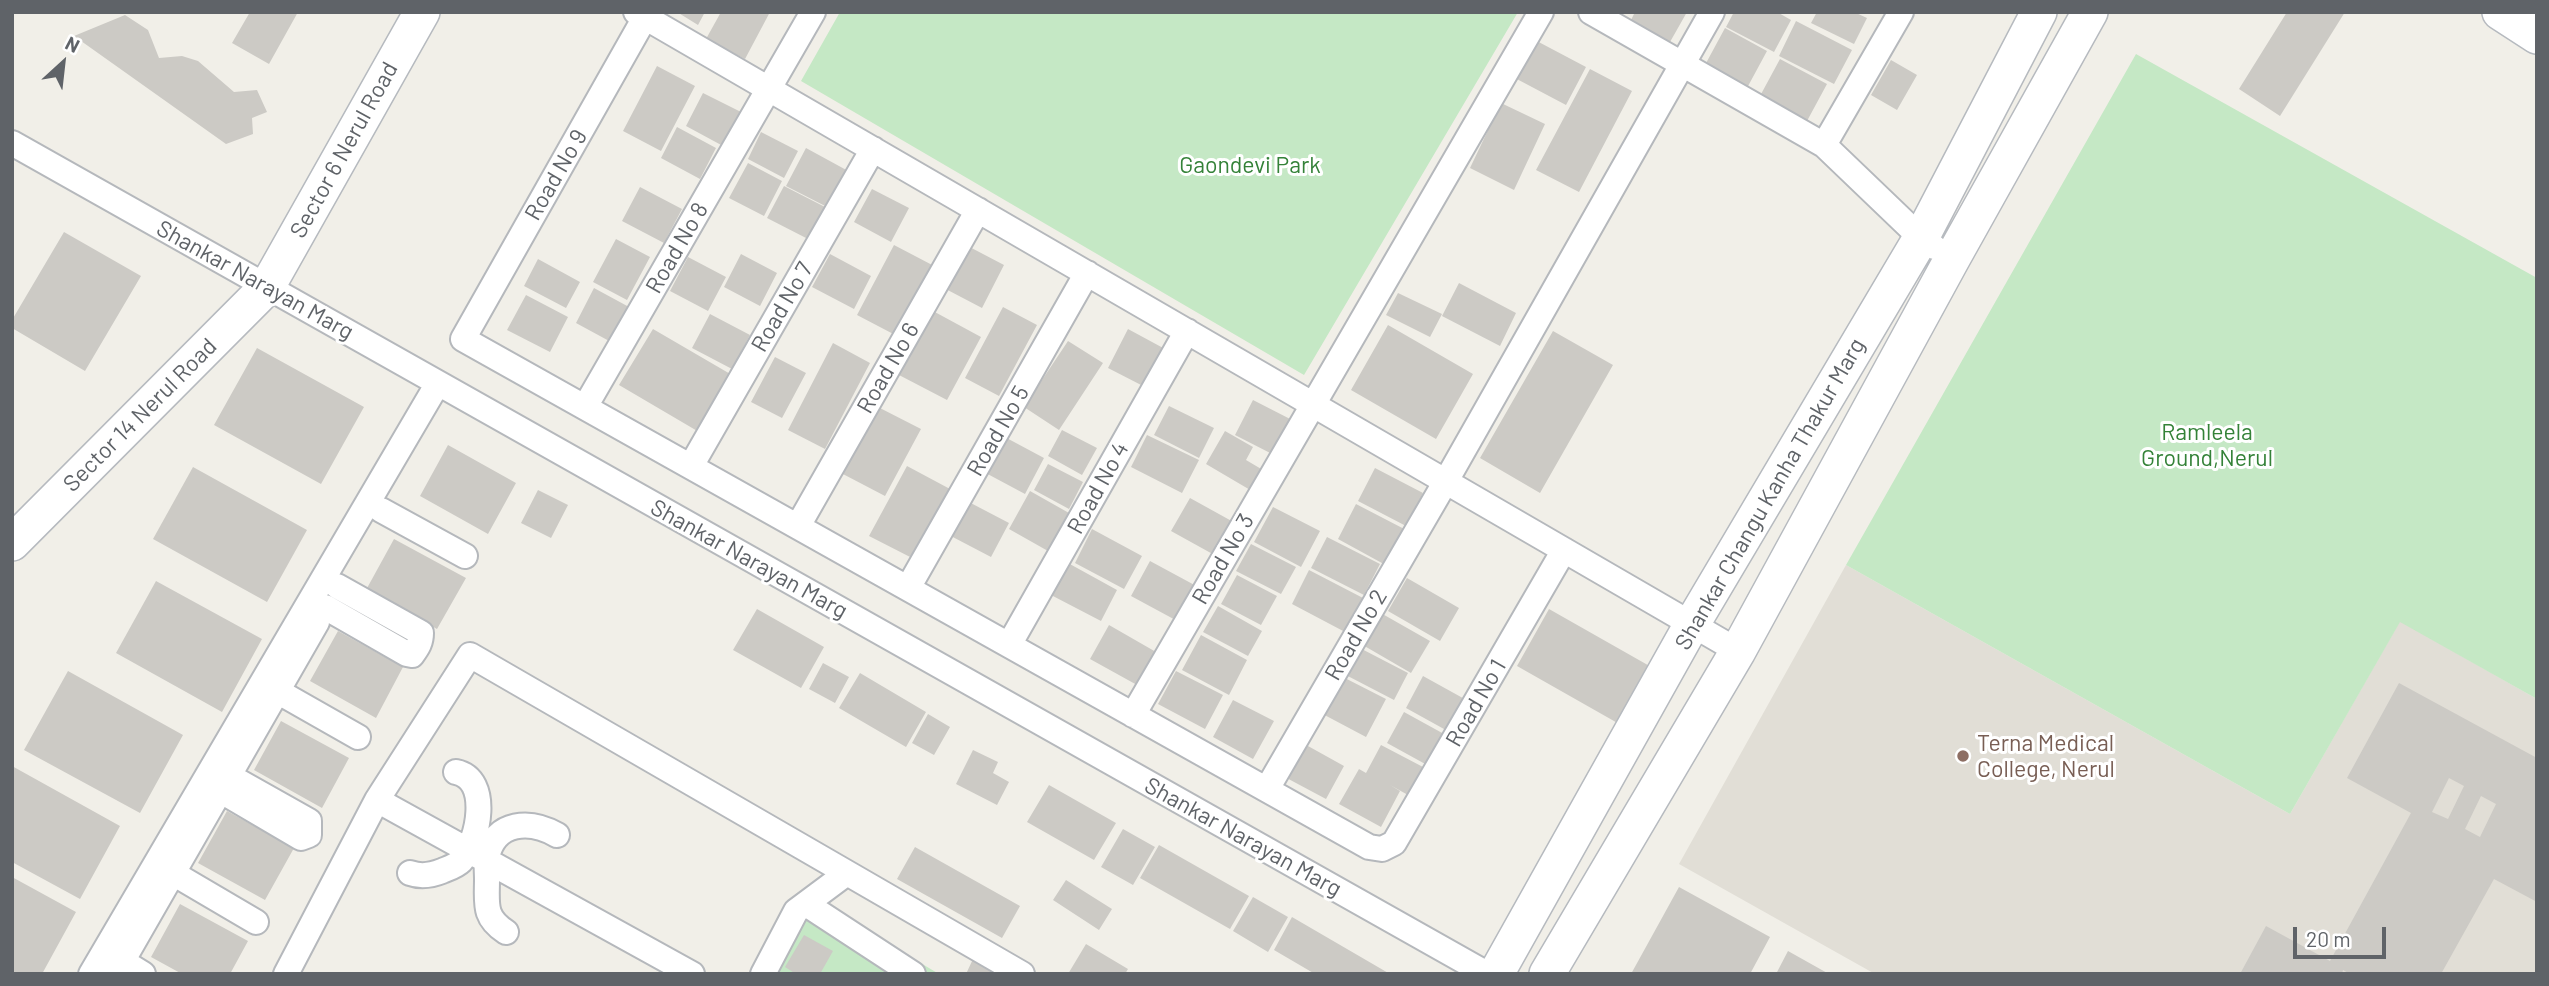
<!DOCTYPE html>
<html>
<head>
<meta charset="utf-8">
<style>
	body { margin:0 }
	#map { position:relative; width:2549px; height:986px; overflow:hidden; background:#f1efe8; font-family:Barlow,sans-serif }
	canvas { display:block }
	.frame { position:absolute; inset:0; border:14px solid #5f6368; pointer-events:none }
	.north { position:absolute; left:28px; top:28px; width:70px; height:70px; -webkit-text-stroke:5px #fff; paint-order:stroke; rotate:27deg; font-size:19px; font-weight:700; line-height:28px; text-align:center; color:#5f6368 }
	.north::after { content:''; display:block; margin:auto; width:24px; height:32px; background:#5f6368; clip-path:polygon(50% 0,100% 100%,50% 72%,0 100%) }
	.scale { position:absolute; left:2293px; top:927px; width:93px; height:32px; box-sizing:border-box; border:4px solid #5f6368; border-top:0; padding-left:9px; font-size:21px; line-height:24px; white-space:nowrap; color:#5f6368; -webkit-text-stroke:5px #fff; paint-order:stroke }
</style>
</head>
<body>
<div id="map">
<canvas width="2549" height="986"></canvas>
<div class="frame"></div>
<div class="north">N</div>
<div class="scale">20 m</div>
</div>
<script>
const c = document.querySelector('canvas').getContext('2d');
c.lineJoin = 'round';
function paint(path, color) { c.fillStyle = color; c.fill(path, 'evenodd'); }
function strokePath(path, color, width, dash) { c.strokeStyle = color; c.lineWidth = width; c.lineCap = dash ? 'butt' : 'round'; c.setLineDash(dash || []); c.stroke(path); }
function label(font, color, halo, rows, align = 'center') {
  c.font = font + ' Barlow,sans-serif'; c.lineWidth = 6; c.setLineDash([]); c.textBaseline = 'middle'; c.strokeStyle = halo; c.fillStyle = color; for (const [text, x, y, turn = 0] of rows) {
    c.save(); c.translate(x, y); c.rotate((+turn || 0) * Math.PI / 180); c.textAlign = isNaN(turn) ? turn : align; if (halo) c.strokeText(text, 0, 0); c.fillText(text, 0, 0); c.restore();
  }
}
paint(new Path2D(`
	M1846 565 2290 814 2400 621 2537 699V974H1875L1679 864Z`), '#e1ded6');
paint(new Path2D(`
	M840 12H1518L1304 375 801 81Z
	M2136 54 2537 278V699L2400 622 2290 814 1846 565Z
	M817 901 939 974H777Z`), '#c5e8c5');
paint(new Path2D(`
	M250 12H298L269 64 232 43Z
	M677 12H705L698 25Z
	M721 12H770L745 59 706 39Z
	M1635 12H1687L1670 42 1631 20Z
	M1734 12H1777L1791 20 1774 52 1726 27Z
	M1817 12H1854L1867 18 1854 44 1811 23Z
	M2287 12H2345L2280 116 2239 89Z
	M125 15 148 30 159 58 182 56 198 61 234 92 257 90 267 112 252 118 253 134 226 144 74 36Z
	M1796 21 1852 50 1834 84 1779 56Z
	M1725 28 1767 51 1747 88 1705 65Z
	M1533 39 1586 67 1566 105 1513 77Z
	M1780 59 1827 84 1807 121 1760 96Z
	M1891 60 1917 75 1897 110 1871 95Z
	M657 66 695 86 661 151 623 131Z
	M1590 69 1632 91 1579 192 1536 170Z
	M703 93 741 112 723 146 686 126Z
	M1501 103 1545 124 1514 190 1470 168Z
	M677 127 716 148 700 179 661 158Z
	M761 132 798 151 784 178 748 159Z
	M806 148 850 172 831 209 786 186Z
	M748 163 782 181 764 216 729 198Z
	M784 186 825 207 808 239 767 218Z
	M640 187 682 209 664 243 622 221Z
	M872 189 909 208 891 242 854 222Z
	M64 232 141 276 85 371 12 328V320Z
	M616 239 650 257 627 300 593 282Z
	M962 243 1004 265 982 308 940 286Z
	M894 245 936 267 899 337 857 315Z
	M741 254 777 273 760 306 724 287Z
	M830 254 871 276 854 309 812 287Z
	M688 257 726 277 708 311 670 291Z
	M538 259 580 282 566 308 524 286Z
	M1459 283 1516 313 1500 346 1442 316Z
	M594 288 629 307 611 342 576 323Z
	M1398 293 1442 314 1430 337 1386 315Z
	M526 295 568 317 550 352 507 330Z
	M1003 307 1037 325 999 396 965 378Z
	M933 311 981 337 947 400 899 375Z
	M710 314 750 335 732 369 692 348Z
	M1388 325 1473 374 1436 439 1351 390Z
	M653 329 732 375 699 432 619 385Z
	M1128 329 1165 349 1145 387 1108 368Z
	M1553 331 1613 365 1540 493 1480 458Z
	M1068 341 1103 363 1059 430 1024 407Z
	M833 343 870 363 825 449 788 430Z
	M257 348 364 407 321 484 214 425Z
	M775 357 806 373 782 418 751 402Z
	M1253 400 1294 421 1276 456 1235 435Z
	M876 406 921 429 885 496 841 473Z
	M1169 406 1214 428 1199 458 1154 435Z
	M1062 430 1097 448 1082 475 1048 456Z
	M1225 431 1253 447 1246 460 1268 473 1257 494 1206 464Z
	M1001 435 1044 458 1025 494 982 471Z
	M1147 435 1199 460 1182 493 1131 467Z
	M448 445 516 483 488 534 420 496Z
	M1048 464 1083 482 1069 509 1034 490Z
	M907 466 950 489 914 559 869 536Z
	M193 467 307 530 267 602 153 539Z
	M1375 468 1423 493 1406 526 1358 501Z
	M538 490 568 505 551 538 521 523Z
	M1030 491 1069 513 1048 551 1009 529Z
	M1190 498 1237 524 1218 557 1171 531Z
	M965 500 1009 523 991 557 947 534Z
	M1356 504 1410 532 1391 568 1338 539Z
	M1273 507 1320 531 1301 567 1254 542Z
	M1092 529 1142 556 1124 589 1075 563Z
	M1327 537 1380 564 1364 595 1311 568Z
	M394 539 466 578 437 629 366 590Z
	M1251 544 1296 567 1281 594 1236 571Z
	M1150 561 1200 588 1181 623 1131 596Z
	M1068 563 1117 590 1101 621 1051 595Z
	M1309 570 1363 598 1345 632 1292 604Z
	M1237 575 1277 596 1261 625 1221 604Z
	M1407 578 1459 608 1440 641 1388 611Z
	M156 581 262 639 222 712 116 653Z
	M1218 606 1262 631 1248 656 1203 632Z
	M757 609 824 647 801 688 733 650Z
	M1549 609 1653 668 1621 725 1517 666Z
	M1379 612 1430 641 1411 673 1361 644Z
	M1109 625 1156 652 1137 685 1090 659Z
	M338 631 403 667 376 718 310 681Z
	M1201 635 1247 660 1229 695 1182 670Z
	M1356 646 1408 673 1394 700 1342 673Z
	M823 663 849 677 835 703 809 689Z
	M68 671 183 735 140 813 24 750Z
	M1176 671 1223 695 1205 729 1158 704Z
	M860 673 926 712 906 747 839 708Z
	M1337 674 1386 699 1366 737 1317 711Z
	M1423 676 1470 702 1453 734 1406 708Z
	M2399 683 2537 758V902L2494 879 2441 974H2350L2343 970 2342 974H2240L2266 926 2330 961 2411 813 2347 778ZM2449 778 2464 786 2448 819 2432 812ZM2481 796 2496 804 2480 837 2465 829Z
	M1233 700 1274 721 1253 759 1213 737Z
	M1404 712 1444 734 1427 765 1387 743Z
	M928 714 950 727 934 755 912 743Z
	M281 721 349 758 322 808 254 770Z
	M1299 741 1344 766 1326 799 1281 775Z
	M1381 745 1423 767 1408 795 1390 785 1400 791 1381 827 1339 804 1359 769 1366 773Z
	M973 750 998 762 993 773 1009 782 997 805 956 784Z
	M12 766 120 826 80 899 12 862Z
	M1049 785 1116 823 1094 860 1027 822Z
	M227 811 294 848 265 900 198 863Z
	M1123 829 1155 847 1133 885 1101 867Z
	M1159 845 1249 896 1230 929 1140 878Z
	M915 847 1020 906 1002 938 897 879Z
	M12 877 76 912 42 974H18L12 971Z
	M1066 880 1112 909 1099 930 1053 900Z
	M1679 887 1770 937 1750 974H1631Z
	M1253 897 1288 917 1268 952 1233 931Z
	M180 904 248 941 230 974H182L151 957Z
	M1292 917 1390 974H1315L1274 950Z
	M804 935 833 951 820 974H796L785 967Z
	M1086 944 1128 969 1125 974H1068Z
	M1788 951 1829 974H1776Z
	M973 959 997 974H966Z`), '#cccac5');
const street = new Path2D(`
	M636 12 1738 651
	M648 12 463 339 1369 847 1382 849 1394 843 1564 550
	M1591 12 1824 145 1921 238 1934 247
	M12 143 1487 974
	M1824 145 1901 12
	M585 407 813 12
	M691 466 873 149
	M381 510 465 556
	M798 526 978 210
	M908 588 1087 273
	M325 607 407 654 412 655C418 647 421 642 421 633L337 586
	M1009 645 1187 331
	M263 683 358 737
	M1133 715 1541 12
	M1267 789 1446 481 1712 12
	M221 791 301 838 309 835V821L229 776
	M377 800 692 974
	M159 865 256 922
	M410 873C421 877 432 875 442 871 449 868 456 866 461 861 479 841 491 779 456 772
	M806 904 913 974
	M506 932C483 917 487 904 487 879 487 872 486 864 487 857 495 820 531 820 557 835
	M122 961 143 974
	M91 974 438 383
	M115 974 317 622
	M286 974 377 800 470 655 1022 974
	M763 974 796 911 847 873`);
const secondary = new Path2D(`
	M2500 12 2537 36
	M12 543 267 287 422 12
	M1496 974 1692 624 1921 238 2039 12
	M1547 974 1738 651 1952 259 2090 12`);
strokePath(street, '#b5b8bc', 28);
strokePath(secondary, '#b6babf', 38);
strokePath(street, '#fff', 24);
strokePath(secondary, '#fff', 35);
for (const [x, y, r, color] of [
	[1963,756,7,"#8d6e63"]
]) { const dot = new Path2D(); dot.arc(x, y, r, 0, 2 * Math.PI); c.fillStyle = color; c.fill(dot); strokePath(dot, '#fff', 2.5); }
label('23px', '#5f6368', '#fff', [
	["Sector 6 Nerul Road",344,150,-61],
	["Road No 9",556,175,-60],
	["Road No 8",677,248,-60],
	["Shankar Narayan Marg",255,280,29],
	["Road No 7",782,307,-60],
	["Road No 6",888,368,-60],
	["Sector 14 Nerul Road",140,415,-45],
	["Road No 5",998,431,-60],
	["Road No 4",1098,488,-61],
	["Shankar Changu Kanha Thakur Marg",1770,494,-60],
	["Shankar Narayan Marg",749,559,29],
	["Road No 3",1223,559,-60],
	["Road No 2",1356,635,-60],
	["Road No 1",1476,703,-60],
	["Shankar Narayan Marg",1243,837,29]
]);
label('23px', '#348238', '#fff', [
	["Gaondevi Park",1250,165],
	["Ramleela",2207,432],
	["Ground,Nerul",2207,458]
]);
label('23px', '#785e54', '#fff', [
	["Terna Medical",1977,743],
	["College, Nerul",1977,769]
], 'left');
</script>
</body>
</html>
